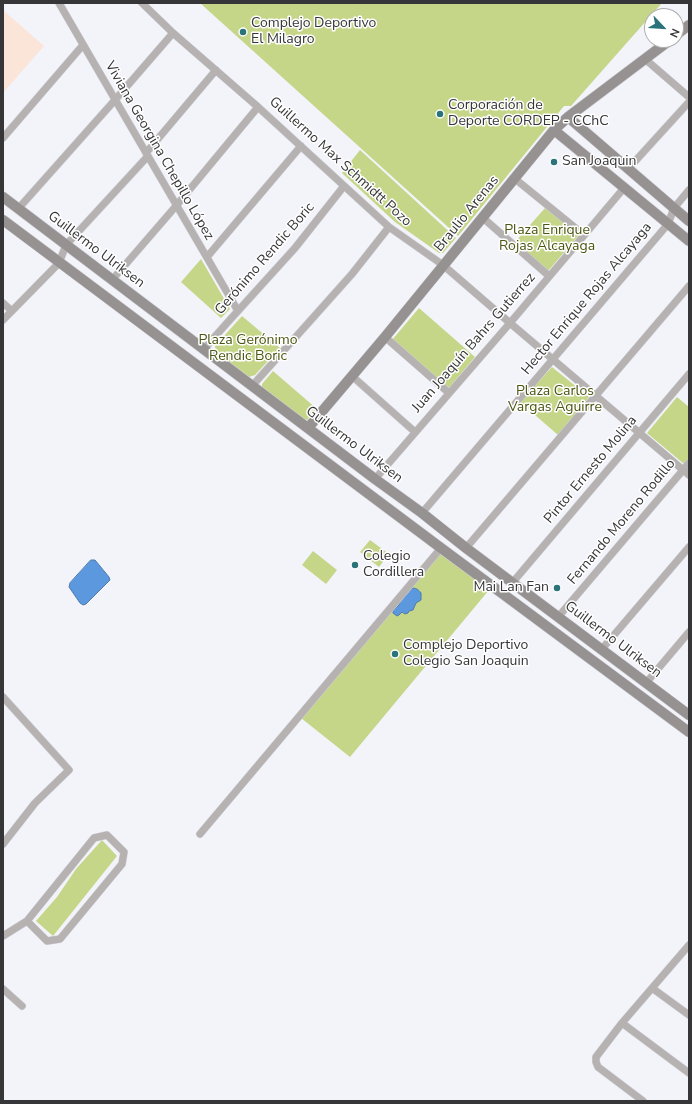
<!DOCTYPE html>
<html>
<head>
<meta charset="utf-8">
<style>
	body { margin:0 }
	#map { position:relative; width:692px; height:1104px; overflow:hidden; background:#f3f3fa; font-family:"Nunito Sans",sans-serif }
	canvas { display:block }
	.frame { position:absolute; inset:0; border:4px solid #363638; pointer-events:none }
	.north { position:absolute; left:644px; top:8px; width:40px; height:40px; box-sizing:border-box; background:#fff; border:1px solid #afafaf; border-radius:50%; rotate:115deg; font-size:11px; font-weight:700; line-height:16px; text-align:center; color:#363638 }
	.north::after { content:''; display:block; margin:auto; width:14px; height:18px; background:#2a737b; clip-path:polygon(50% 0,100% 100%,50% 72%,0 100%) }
</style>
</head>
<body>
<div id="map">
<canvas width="692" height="1104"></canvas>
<div class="frame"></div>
<div class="north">N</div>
</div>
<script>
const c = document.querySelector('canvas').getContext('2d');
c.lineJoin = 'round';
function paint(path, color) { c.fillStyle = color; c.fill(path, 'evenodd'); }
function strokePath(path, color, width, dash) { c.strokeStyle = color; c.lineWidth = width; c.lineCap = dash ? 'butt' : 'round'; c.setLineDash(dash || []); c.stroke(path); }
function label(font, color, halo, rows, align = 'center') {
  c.font = font + ' "Nunito Sans",sans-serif'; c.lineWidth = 3; c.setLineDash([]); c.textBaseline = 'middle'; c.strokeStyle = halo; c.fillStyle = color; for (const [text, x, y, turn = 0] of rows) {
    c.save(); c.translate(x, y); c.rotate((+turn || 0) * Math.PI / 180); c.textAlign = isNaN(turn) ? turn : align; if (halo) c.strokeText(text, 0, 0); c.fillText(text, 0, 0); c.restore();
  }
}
paint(new Path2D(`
	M3 10 44 46 3 93Z`), '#fbe5d8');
paint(new Path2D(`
	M200 3H662L571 106H564L458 236Z
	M360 150 456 238 443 253H439L395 222 342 173Z
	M545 208 579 235 549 270H545L515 242Z
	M201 259 230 309 221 318 181 282Z
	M419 308 475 357 449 388 392 340Z
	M242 316 280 348 255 375 249 377 216 352 215 346Z
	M552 367 589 397 558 435 520 402Z
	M273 371 317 409 307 420 302 419 262 388V384Z
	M677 397 689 407V458L684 464 647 433Z
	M370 540 389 554 379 567 360 552Z
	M313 551 337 570 326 584 302 565Z
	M440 553 489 590 350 757 301 718Z
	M102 840 117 856 53 936 36 921 57 897 76 869Z`), '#c5d688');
const water = new Path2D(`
	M91 560H95L109 577 110 580 86 604 83 605 80 603 69 587 70 583Z
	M411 588C416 588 418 589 421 593V600L416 603 413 610 409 611 408 613 405 614 402 612 399 615 397 616 393 613V610L399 605 400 601 403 599Z`);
paint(water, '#5b98dd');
strokePath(water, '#507bac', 1);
const street = new Path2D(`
	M59 3 238 311
	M142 3 173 33 258 107 389 227 443 265 510 323 689 475
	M645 59 689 97
	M3 138 83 45
	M146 153 216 70
	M628 169 689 102
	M514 178 584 235
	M18 209 115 100 173 33
	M482 217 549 276
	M207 257 301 146
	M112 280 176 206 258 107
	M3 303 12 311
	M3 320 59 263 66 245 148 156
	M385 337 449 393
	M204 349 227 323 295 248 344 186
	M352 376 415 432
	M252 386 352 274 389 227
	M375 479 510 323 624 188
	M422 513 668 224 674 208 689 190
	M466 548 689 286
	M513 582 689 374
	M559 616 689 463
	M602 649 689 547
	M646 683 689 632
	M3 697 69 770 35 803 3 844
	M200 834 441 548
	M107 835 124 852 122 864 60 939 47 941 27 921 94 838Z
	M3 936 27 921
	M652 988 689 1015
	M3 989 22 1006
	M622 1023 689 1073
	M643 1101 598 1067 596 1062V1057L622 1023 689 945`);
const secondary = new Path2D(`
	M676 35 689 25
	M568 117 689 221
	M554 130 689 241
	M3 197 375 479 422 513 466 548 689 715
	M3 220 441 548 689 732
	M308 428 385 337 554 130 568 117 670 40`);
strokePath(street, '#d1d1d7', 8);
strokePath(secondary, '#d1d1d7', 11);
strokePath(street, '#b6b2b2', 7);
strokePath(secondary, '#979292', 10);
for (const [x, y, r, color] of [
	[243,32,4,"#2a737b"],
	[440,114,4,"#2a737b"],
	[554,162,4,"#2a737b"],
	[355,565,4,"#2a737b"],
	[557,588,4,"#2a737b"],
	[395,654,4,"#2a737b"]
]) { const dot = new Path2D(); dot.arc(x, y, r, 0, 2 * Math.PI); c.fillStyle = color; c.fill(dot); strokePath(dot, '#fff', 1.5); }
label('14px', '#363638', '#fff', [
	["Complejo Deportivo",251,24],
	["El Milagro",251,40],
	["Corporación de",448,106],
	["Deporte CORDEP - CChC",448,122],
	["San Joaquin",562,162],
	["Colegio",363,557],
	["Cordillera",363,573],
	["Mai Lan Fan",549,588,"right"],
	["Complejo Deportivo",403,646],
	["Colegio San Joaquin",403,662]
], 'left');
label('14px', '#363638', '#fff', [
	["Viviana Georgina Chepillo López",159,151,60],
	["Guillermo Max Schmidtt Pozo",340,162,42],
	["Braulio Arenas",467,214,-51],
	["Guillermo Ulriksen",96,250,37],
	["Gerónimo Rendic Boric",265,259,-49],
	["Hector Enrique Rojas Alcayaga",587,299,-50],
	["Juan Joaquín Bahrs Gutierrez",474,343,-49],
	["Guillermo Ulriksen",354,445,37],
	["Pintor Ernesto Molina",591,470,-50],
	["Fernando Moreno Rodillo",622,522,-50],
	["Guillermo Ulriksen",613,640,37]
]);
label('14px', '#4b5612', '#fff', [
	["Plaza Enrique",547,231],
	["Rojas Alcayaga",547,247],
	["Plaza Gerónimo",248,341],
	["Rendic Boric",248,357],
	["Plaza Carlos",555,392],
	["Vargas Aguirre",555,408]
]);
</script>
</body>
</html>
